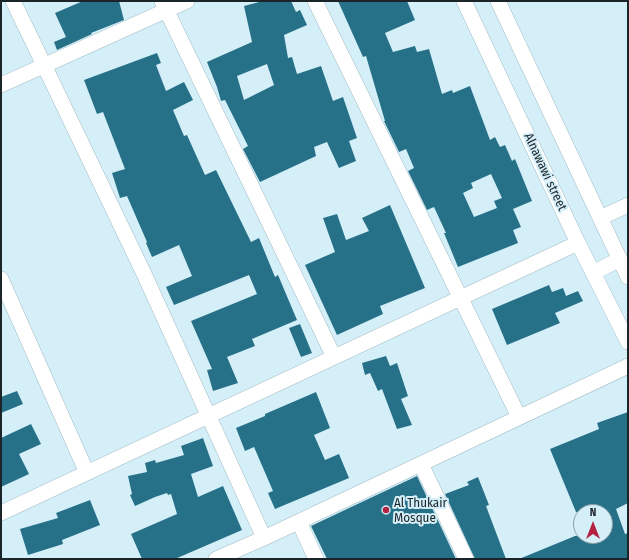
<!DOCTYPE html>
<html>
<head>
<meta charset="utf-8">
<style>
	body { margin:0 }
	#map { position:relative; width:629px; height:560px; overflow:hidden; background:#d5eff9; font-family:"Fira Sans Condensed",sans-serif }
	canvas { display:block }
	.frame { position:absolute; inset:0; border:2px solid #1b2529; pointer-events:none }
	.north { position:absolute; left:573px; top:504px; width:40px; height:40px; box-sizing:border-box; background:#d5eff9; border:1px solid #8b9ea6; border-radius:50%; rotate:0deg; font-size:11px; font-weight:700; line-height:16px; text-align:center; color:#1b2529 }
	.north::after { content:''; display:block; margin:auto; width:14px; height:18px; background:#b42243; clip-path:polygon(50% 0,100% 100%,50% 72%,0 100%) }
</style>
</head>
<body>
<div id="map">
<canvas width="629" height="560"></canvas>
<div class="frame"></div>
<div class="north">N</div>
</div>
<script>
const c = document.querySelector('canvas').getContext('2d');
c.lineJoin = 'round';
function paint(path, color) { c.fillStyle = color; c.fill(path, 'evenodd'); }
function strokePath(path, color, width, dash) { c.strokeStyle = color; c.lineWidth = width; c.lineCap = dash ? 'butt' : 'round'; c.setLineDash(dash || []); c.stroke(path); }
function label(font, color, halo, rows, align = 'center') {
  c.font = font + ' "Fira Sans Condensed",sans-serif'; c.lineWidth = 4; c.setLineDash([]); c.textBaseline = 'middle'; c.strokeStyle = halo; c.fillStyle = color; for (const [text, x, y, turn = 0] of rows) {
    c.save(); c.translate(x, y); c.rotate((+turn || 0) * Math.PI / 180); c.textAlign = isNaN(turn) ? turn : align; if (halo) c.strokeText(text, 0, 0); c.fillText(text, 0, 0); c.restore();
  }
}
paint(new Path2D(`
	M83 1H119L124 20 91 33 92 34 57 50 54 42 66 37 55 13Z
	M263 1H291L296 12 300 10 307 25 284 35 288 58 292 57 297 74 321 66 333 101 343 97 357 138 349 141 356 161 339 168 327 142 314 147 316 156 260 182 243 149 248 146 225 100 221 101 217 87 207 62 252 42 244 6ZM267 64 274 85 244 100 237 76Z
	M338 1H407L415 20 385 33 393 52 415 46 417 52 429 49 442 94 452 90 453 93 470 86 490 140 495 137 500 147 505 145 512 161 515 159 532 201 513 209 521 227 513 230 518 243 458 267 444 233H446L434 207 427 210 408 171 414 168 406 149 399 152 384 121H385L366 56 363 57ZM491 174 502 198 494 201 497 208 474 217 463 193 473 188 471 183Z
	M157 53 161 63 156 65 166 91 184 82 193 100 173 110 184 136 187 135 205 175 216 170 251 242 259 238 275 277 278 275 297 320 252 339 255 346 227 357 238 383 213 391 207 370 212 369 191 321 257 294 249 275 174 305 166 287 192 276 179 245 152 257 146 243 147 242 127 196 120 198 112 173 125 169 103 112 97 114 84 80Z
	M390 205 425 288 380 306 383 314 337 335 305 265 335 252 323 218 337 214 346 240 369 231 362 218Z
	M549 285 552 292 563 288 566 296 578 291 583 301 555 313 560 323 507 345 492 309Z
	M300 324 312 353 301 357 289 328Z
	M386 356 390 366 397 363 408 396 401 399 412 425 397 429 382 389 378 391 370 373 365 375 362 363Z
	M17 391 23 404 1 413V397Z
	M316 392 330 428 314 435 325 460 339 454 349 478 275 509 268 493 273 491 254 447 245 451 236 428 265 416V414Z
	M628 412V503L616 509 625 534 628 533V559H519L575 536H605V512H576L550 449 599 429 597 423Z
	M31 424 41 444 19 454 29 474 1 487V438Z
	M203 438 213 466 191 474 198 497 223 486 242 530 175 559H142L131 534 177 514 171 494 168 495 167 493 155 497 135 506 130 495 132 494 128 476 147 472 145 463 155 460 156 463 184 455 181 446Z
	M417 476 456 559H327L311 526Z
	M478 477 489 505 486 506 506 559H475L445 494 469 485 467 482Z
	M90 500 100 525 62 540 63 544 28 555 20 529 58 518 56 513Z`), '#267188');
const minor = new Path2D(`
	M13 1 44 65 145 276 264 538
	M162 1 334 357
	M315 1 519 417
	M464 1 578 243 628 342
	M498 1 628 277
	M1 85 187 1
	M600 218 628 205
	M593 273 620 259
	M1 279 87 473
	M421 464 466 559
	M1 513 578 243
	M299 522 316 559
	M216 559 264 538 628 366`);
strokePath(minor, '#a2bcc5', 16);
strokePath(minor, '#fff', 15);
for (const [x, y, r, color] of [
	[386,510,4,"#b42243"]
]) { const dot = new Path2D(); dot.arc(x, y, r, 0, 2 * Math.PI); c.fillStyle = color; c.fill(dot); strokePath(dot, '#d5eff9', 1.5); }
label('13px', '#1b2529', '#d5eff9', [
	["Alnawawi street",545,172,65]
]);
label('13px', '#1b2529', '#d5eff9', [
	["Al Thukair",394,503],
	["Mosque",394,518]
], 'left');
</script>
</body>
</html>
